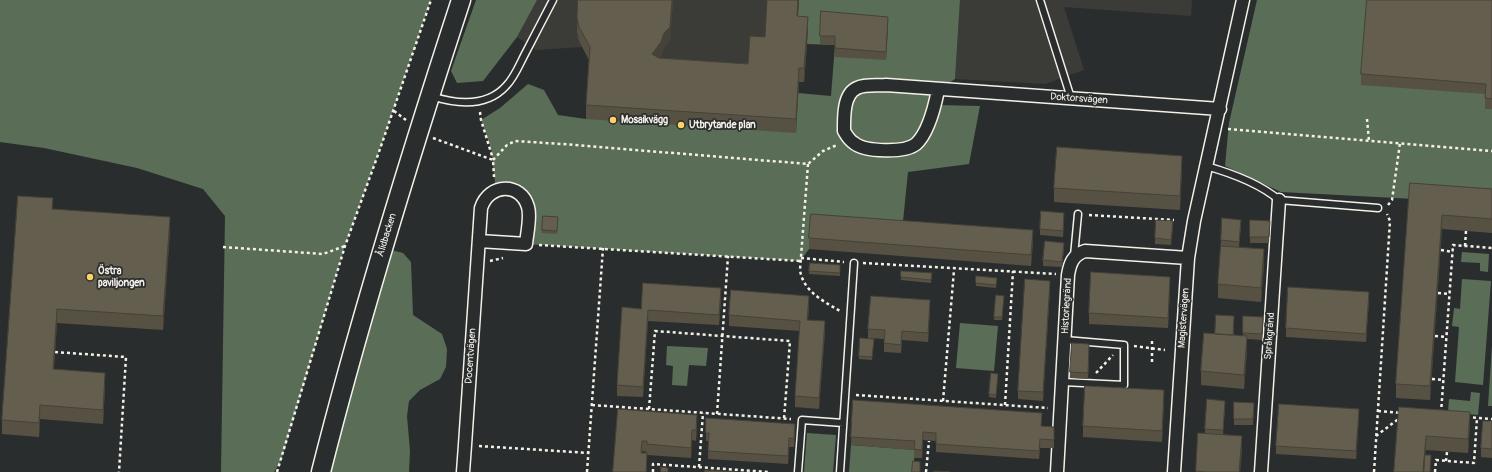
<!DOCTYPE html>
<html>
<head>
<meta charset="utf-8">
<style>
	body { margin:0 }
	canvas { display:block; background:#2a2d2e }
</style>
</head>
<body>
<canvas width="1492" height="472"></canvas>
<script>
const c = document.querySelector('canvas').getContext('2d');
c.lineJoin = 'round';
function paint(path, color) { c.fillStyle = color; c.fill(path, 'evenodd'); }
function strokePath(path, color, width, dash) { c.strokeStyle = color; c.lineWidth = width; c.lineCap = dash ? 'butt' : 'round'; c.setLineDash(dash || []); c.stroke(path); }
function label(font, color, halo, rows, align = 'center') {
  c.font = font + ' Pangolin,sans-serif'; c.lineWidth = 3.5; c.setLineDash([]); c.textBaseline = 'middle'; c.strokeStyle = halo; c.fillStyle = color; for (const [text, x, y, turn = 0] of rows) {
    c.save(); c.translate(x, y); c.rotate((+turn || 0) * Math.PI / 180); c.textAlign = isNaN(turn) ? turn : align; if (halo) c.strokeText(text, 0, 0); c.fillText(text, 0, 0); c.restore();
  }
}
paint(new Path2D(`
	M537 0H799L808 31 804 82H799L796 133 586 119 590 61 582 47 536 50 517 37Z
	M960 0H1192L1191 16 1064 7 1084 70 1045 84 955 79Z`), '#3b3c38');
paint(new Path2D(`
	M0 0H431L379 152 345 246 281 461 274 472H221L225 216 203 189 137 168 44 148 0 142Z
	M476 0H537L517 37 483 81 457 83 451 71Z
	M799 0H960L955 79 938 90 936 105 980 106 969 164 908 172 902 231 811 224 809 249 800 261 526 244 525 201 496 190 491 148 481 120 500 108 528 84 544 90 558 115 586 119 798 93 831 96 835 45 807 44 797 30Z
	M1257 0H1492V203L1281 192 1225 166 1229 123Z
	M383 248 403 253 411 262 413 315 442 334 447 349 446 367 440 379 420 390 409 401 407 416 410 451 409 472H321Z
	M1462 252 1489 254 1488 272 1480 271V263L1461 262Z
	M1462 279 1491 281 1483 385 1455 382 1459 327 1452 326 1454 308 1460 309Z
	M960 323 998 326 994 371 956 368Z
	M1492 345V406H1488Z
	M667 346 708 348 706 366 689 365 687 386 672 385 673 366 666 365Z
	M1471 392 1480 393 1478 415 1448 412 1449 399 1470 401Z
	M807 433 836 435 833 472H804Z
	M851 445 915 450 913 472H849Z`), '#5a6d57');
const lane = new Path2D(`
	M1040 0 1071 98
	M431 96C456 104 486 108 506 86 515 77 520 63 526 52 535 35 544 17 553 0
	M1206 166C1231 173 1259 183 1279 200L1378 208
	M1074 256 1078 214
	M1063 382 1124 385V345L1065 340
	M798 472 802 420 843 423
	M840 472 854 263`);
const street = new Path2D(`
	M938 90C935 105 928 133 916 144 905 153 865 152 854 143 849 140 847 136 844 131 844 118 843 94 857 88 865 84 877 86 886 85L1220 109
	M463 472 465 445 481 208C489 183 521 182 528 207 531 217 527 233 526 244L479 241
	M1057 472 1068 275C1070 263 1073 255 1085 251L1188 258
	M1174 472 1188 258 1194 221 1243 0
	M1261 472 1279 200`);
const secondary = new Path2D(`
	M321 472C361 313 410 156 461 0`);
strokePath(lane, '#f4f1e8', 9);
strokePath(street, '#f4f1e8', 15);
strokePath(secondary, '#f4f1e8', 21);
strokePath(new Path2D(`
	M394 111 406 120
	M480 112 481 120 493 159
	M1367 119 1369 141
	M1228 129 1492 151
	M433 138 493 160 494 177
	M493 160 507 145 515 141 562 144 808 164 823 151 837 145
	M808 164 800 270C803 291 823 301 840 311
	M1388 205 1392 200 1400 143
	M1089 215 1174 220
	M539 245 800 261
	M1465 246 1466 231
	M223 247 323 254 345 246
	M1441 250 1453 252
	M801 258 844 262
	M490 261 503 258
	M863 263 1056 274
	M1438 293 1450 294
	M1435 336 1447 337
	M1152 341V363
	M1134 346 1165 350
	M55 352 126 357 119 472
	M1096 373 1113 355
	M1432 379 1444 380
	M856 395 1048 408
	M943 401 954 270
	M592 405 791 419
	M1005 405 1013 271
	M649 409 655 331 790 341 784 419
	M1378 411 1402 413
	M1441 413 1453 245 1492 248
	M717 414 728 256
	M1467 417 1492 419
	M1376 436 1401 417
	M479 446 589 453
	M1446 461 1447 452
	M699 467 703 413
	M277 472 345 246 379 152 431 0
	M587 472 603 248
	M653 472V464L769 472
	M926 472 929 441
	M1374 472 1390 221 1387 214
	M1435 472 1436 460 1474 463 1477 418`), '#f4f1e8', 2.5, [3, 3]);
strokePath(lane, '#2a2d2e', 6);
strokePath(street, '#2a2d2e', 12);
strokePath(secondary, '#2a2d2e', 18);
paint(new Path2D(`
	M578 0H673L670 41 664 47 661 56 659 58 748 64 765 37 798 16 808 31 804 82H799L796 133 586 119V105L589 60 579 41 577 31Z
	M1492 0V109H1485V94L1361 85V74Z
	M888 26 886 60 835 57V45L820 44V36Z
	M1182 169 1180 210 1054 202V188Z
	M1410 183 1492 189V233L1442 229 1430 400 1396 398V384Z
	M53 209 170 231 163 330 57 323 54 369 105 387 103 424 40 419 39 437 2 434V420Z
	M543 216 558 217 557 234 542 233Z
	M1064 219 1063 237 1040 235V229Z
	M1250 220 1270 221 1269 243H1250Z
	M1241 226 1239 247 1264 263 1261 302 1218 298V284L1221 240Z
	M1173 227 1171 245 1155 244V238Z
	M809 238 1033 241 1031 266 809 249Z
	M1064 248 1062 267 1043 266V260Z
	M810 263 840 265V276L809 274Z
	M901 271 932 273 931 283 901 280Z
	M997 278 996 288 976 286V283Z
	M1170 288 1168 328 1089 324V313Z
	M1050 289 1043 401 1018 399V391Z
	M996 295 1004 296 1002 320H994Z
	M721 299 719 325 648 321 643 397 617 396V385L641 309Z
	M1369 300 1366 342 1286 337V328Z
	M809 306 808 320 825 332 819 409 795 407V396L800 331 729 326V315Z
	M930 309 928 342 902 340 901 353 884 352V339L868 338V329Z
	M1243 316 1263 317 1262 340 1247 339V350L1244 389 1201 385V371L1215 334 1234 322V335L1243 336Z
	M874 339 872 360 859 359V356Z
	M1089 350 1088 379 1070 378V372Z
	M998 374 996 398 989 397V394Z
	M853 400 1042 426 1054 435V448H1040L1039 459 936 452V441L923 440 922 458H914V450L851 445Z
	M1164 401 1162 442 1083 437V426Z
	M1234 402 1254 403 1253 425H1234Z
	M1225 406 1223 434 1242 450 1240 472H1196L1198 433H1205V429Z
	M1399 407 1470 426 1468 453 1426 450 1425 455 1430 472Z
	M618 409 697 425 696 441 692 440 691 458 647 455V472H613ZM642 451 647 452V453H642Z
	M1359 417 1356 459 1276 454V446Z
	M1492 421V458L1481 457V448Z
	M795 432 794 447H789L788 464 708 459V441H706V433Z`), '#565143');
paint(new Path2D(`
	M672 0H673L670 41 664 47 661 56 652 68V54L664 33Z
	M798 0H799L797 30V16Z
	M808 17V31L804 82V68Z
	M888 17V26L886 60V52Z
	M799 68V82L796 133V119Z
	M1182 156V169L1180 210V196Z
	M1442 215V229L1430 400V386Z
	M170 217V231L163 330V316Z
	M1033 230V241L1031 266V255Z
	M1064 243V248L1062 267V262Z
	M1264 249V263L1261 302V288Z
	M1170 277V288L1168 328V318Z
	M1050 281V289L1043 401V392Z
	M721 288V299L719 325V315Z
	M1369 292V300L1366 342V334Z
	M809 296V306L807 331V320Z
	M930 300V309L928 342V333Z
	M57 309V323L53 383V369Z
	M648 310V321L643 397V387Z
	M825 321V332L819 409V398Z
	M902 331V340L901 353V345Z
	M1247 336V350L1244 389V375Z
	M105 373V387L103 424V410Z
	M1164 390V401L1162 442V431Z
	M40 405V419L39 437V423Z
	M1359 409V417L1356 459V451Z
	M1470 412V426L1468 453V439Z
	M697 415V425L696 441V430Z
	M692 430V440L691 458V448Z
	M923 432V440L922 458V450Z
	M1242 436V450L1240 472H1239Z
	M1426 436V450L1424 472H1423Z
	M789 438V447L788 464V456Z
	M647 453V472H646Z`), '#464237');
const building = new Path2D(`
	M578 0H672L670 27 664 33 661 42 652 54 659 58 748 64 750 36 765 37 767 0H798L797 16 808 17 804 68H799L796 119 586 105 590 47 579 27 577 17Z
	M1367 0H1492V99L1485 98 1486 84 1361 74Z
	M821 11 888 17 886 52 835 48V36H820Z
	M1057 147 1182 156 1180 196 1054 188Z
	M1410 183 1492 189V219L1442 215 1430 386 1396 384Z
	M18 196 53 198 52 209 170 217 163 316 57 309 53 369 105 373 103 410 40 405 39 423 2 420Z
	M1041 211 1064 213 1063 231 1040 229Z
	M811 214 1033 230 1031 255 809 238Z
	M543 216 558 217 557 231 542 230Z
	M1222 218 1241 220 1239 242 1221 240Z
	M1156 220 1173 221 1171 240 1155 238Z
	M1250 220 1270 221 1269 237H1250Z
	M1045 241 1064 243 1062 262 1043 260Z
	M1221 246 1264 249 1261 288 1218 284Z
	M810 263 840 265V273L809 271Z
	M901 271 932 273 931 280 901 277Z
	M1091 272 1170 277 1168 318 1089 313Z
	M976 276 997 278 996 285 976 283Z
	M1025 279 1050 281 1043 392 1018 391Z
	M643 283 721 288 719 315 648 310 643 387 617 385 622 307 641 309Z
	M1288 287 1369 292 1366 334 1286 328Z
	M731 290 809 296 807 320 825 321 819 398 795 396 800 321 729 315Z
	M996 295 1004 296 1002 317H994Z
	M871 296 930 300 928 333 902 331 901 345 884 343 885 330 868 329Z
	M1216 315 1234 316 1233 335 1215 334Z
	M1243 316 1263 317 1262 334 1243 333Z
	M1204 333 1247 336 1244 375 1201 371Z
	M860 338 874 339 872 357 859 356Z
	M1072 343 1089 344 1088 373 1070 372Z
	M991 373 998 374 996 395 989 394Z
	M1085 386 1164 390 1162 431 1083 426Z
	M1207 399 1225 401 1223 430 1205 429Z
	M853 400 1042 413 1041 426 1054 427V440L1040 439 1039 451 936 444V433L923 432 922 450 914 449 915 441 851 437Z
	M1234 402 1254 403 1253 419H1234Z
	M1279 404 1359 409 1356 451 1276 446Z
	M1399 407 1470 412 1468 439 1426 436 1423 472H1394Z
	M618 409 697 415 696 430H692L691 448 647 444V441H642L641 453H647L646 472H613Z
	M706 418 795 424 794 439 789 438 788 456 708 451 709 433H706Z
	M1483 421H1492V449L1481 448Z
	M1198 433 1242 436 1239 472H1206L1196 471Z
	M1425 455H1431L1430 472H1424Z
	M913 461 920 462V472H912Z
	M661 467 668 468V472H661Z
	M705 470 737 472H705Z
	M934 471 950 472H934Z`);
paint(building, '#645e4e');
strokePath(building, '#464237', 1);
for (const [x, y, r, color] of [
	[613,120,4,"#ffd166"],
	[681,125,4,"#ffd166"],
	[90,277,4,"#ffd166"]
]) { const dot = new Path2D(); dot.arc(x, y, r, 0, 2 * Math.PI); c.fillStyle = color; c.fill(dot); strokePath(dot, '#2a2d2e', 1.5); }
label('10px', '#f4f1e8', '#2a2d2e', [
	["Doktorsvägen",1079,99,4],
	["Ålidbacken",387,235,-73],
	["Historiegränd",1067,306,-87],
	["Magistervägen",1184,318,-86],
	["Språkgränd",1270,336,-86],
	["Docentvägen",471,356,-86]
]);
label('bold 10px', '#f4f1e8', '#2a2d2e', [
	["Mosaikvägg",621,120],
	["Utbrytande plan",689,125],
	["Östra",98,271],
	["paviljongen",98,283]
], 'left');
</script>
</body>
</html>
